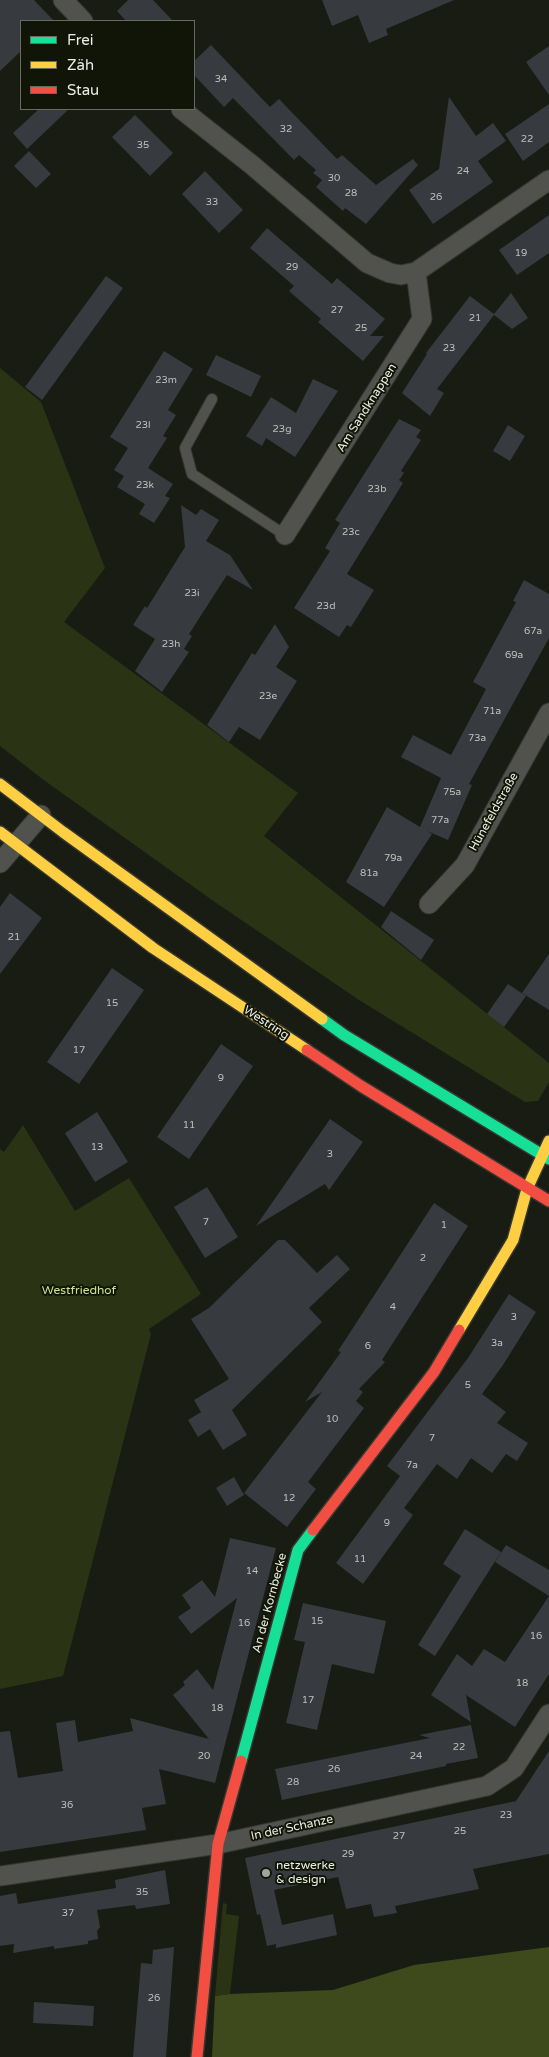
<!DOCTYPE html>
<meta charset="utf-8">
<style>
body{margin:0}
#map{position:relative;width:549px;height:2057px;overflow:hidden;background:#191c12;font-family:"Varela Round",sans-serif}
canvas{display:block}
.legend{position:absolute;left:20px;top:20px;width:175px;height:90px;box-sizing:border-box;background:#111507;border:1px solid #686b5f;margin:0;padding:6px 9px;list-style:none;font-size:15px;color:#eaede3}
.legend li{display:flex;align-items:center;gap:10px;height:25px}
.legend b{width:25px;border:1px solid #686b5f}
</style>
<div id="map">
<canvas width="549" height="2057"></canvas>
<ul class="legend">
<li><b style="height:6px;background:#16e098"></b>Frei</li>
<li><b style="height:6px;background:#ffcf43"></b>Zäh</li>
<li><b style="height:6px;background:#f24e42"></b>Stau</li>
</ul>
</div>
<script>
const ctx = document.querySelector('canvas').getContext('2d');
ctx.lineJoin = 'round';
function fillPath(path, color) { ctx.fillStyle = color; ctx.fill(path, 'evenodd'); }
const shape = rows => new Path2D(rows.map(r => 'M' + r).join(''));
function stroke(path, color, width, dash) { ctx.strokeStyle = color; ctx.lineWidth = width; ctx.lineCap = dash ? 'butt' : 'round'; ctx.setLineDash(dash || []); ctx.stroke(path); }
function label(font, color, halo, rows, align = 'center') {
  ctx.font = font + ' "Varela Round",sans-serif'; ctx.lineWidth = 4; ctx.setLineDash([]); ctx.textBaseline = 'middle'; ctx.strokeStyle = halo; ctx.fillStyle = color; for (const [text, x, y, turn = 0] of rows) {
    ctx.save(); ctx.translate(x, y); ctx.rotate((+turn || 0) * Math.PI / 180); ctx.textAlign = isNaN(turn) ? turn : align; if (halo) ctx.strokeText(text, 0, 0); ctx.fillText(text, 0, 0); ctx.restore();
  }
}
fillPath(shape([
 [0,368,41,402,105,568,64,622,298,793,264,836,549,1063,549,1082,538,1101,525,1102,359,1000,212,900,45,781,0,746],
 [23,1125,75,1211,129,1178,201,1294,149,1329,151,1334,63,1676,0,1689,0,1149,4,1152],
 [223,1903,227,1904,226,1914,239,1916,230,1994,215,1996]
]), '#2b3315');
fillPath(shape([
 [549,1947,549,2057,212,2057,215,1996,230,1994,333,1990,414,1965]
]), '#3e4a1c');
fillPath(shape([
 [0,0,34,0,54,21,21,21,21,51,0,71],
 [128,0,153,0,173,21,126,21,117,11],
 [322,0,454,0,386,29,388,35,369,43,358,15,332,26],
 [211,45,270,107,279,99,337,159,342,155,376,185,413,159,418,165,366,224,345,208,343,211,316,187,322,180,313,173,316,170,299,155,294,160,233,98,224,107,194,75,194,61],
 [549,46,549,95,526,62],
 [449,97,476,136,493,123,506,141,478,161,493,182,433,224,409,190,439,169],
 [549,104,549,142,523,161,505,134],
 [39,109,69,109,27,149,13,133],
 [135,115,173,153,150,176,112,137],
 [29,151,51,174,36,188,14,166],
 [205,171,243,210,219,233,182,194],
 [549,215,549,253,517,275,499,250],
 [267,228,332,284,337,278,385,319,370,336,384,336,363,361,318,322,321,319,289,291,294,286,250,248],
 [106,276,123,288,42,400,25,387],
 [511,293,528,318,512,329,494,315,437,389,444,393,430,416,402,393,427,354,426,353,470,296,494,314],
 [164,351,193,369,168,410,176,415,163,436,167,438,148,468,173,484,165,496,170,498,154,523,139,514,145,504,117,487,124,476,114,470,128,448,110,437],
 [216,355,261,376,251,397,206,375],
 [313,379,338,391,295,457,266,438,262,446,246,436,271,397,296,413],
 [399,419,421,430,416,437,421,440,401,471,404,473,399,480,403,483,347,574,374,590,351,627,347,625,339,637,294,608,330,551,325,548,340,523,335,520],
 [508,425,525,436,510,461,493,451],
 [181,505,196,515,201,509,219,520,206,541,230,555,253,590,227,575,189,634,192,636,184,649,189,652,162,692,135,671,155,639,133,625,145,606,147,608,185,547],
 [524,580,549,594,549,638,469,784,472,785,448,840,427,831,432,834,384,907,346,882,387,807,420,827,441,778,401,757,413,735,451,755,486,689,473,682,516,602,513,601],
 [275,624,289,647,276,667,297,681,260,740,239,727,229,742,207,725,252,653,255,655],
 [10,893,42,918,0,974,0,907],
 [391,911,434,940,421,960,381,927],
 [549,954,549,1010,522,993],
 [112,968,144,990,79,1084,47,1062],
 [508,984,526,996,504,1027,487,1014],
 [221,1044,253,1066,189,1159,157,1137],
 [97,1112,128,1162,95,1182,65,1133],
 [330,1119,363,1142,329,1190,325,1184,256,1226],
 [207,1187,238,1237,205,1258,174,1207],
 [434,1203,468,1226,382,1360,385,1362,359,1389,363,1392,356,1401,364,1408,308,1482,316,1489,287,1527,244,1493,322,1392,305,1402,341,1352,338,1351],
 [278,1240,285,1240,317,1273,337,1255,350,1269,309,1308,322,1322,232,1410,247,1435,223,1450,210,1429,198,1437,188,1420,201,1412,194,1400,229,1379,191,1319,209,1308],
 [509,1294,536,1312,503,1365,482,1394,506,1412,497,1423,528,1443,517,1461,506,1454,492,1473,471,1458,457,1479,437,1464,404,1508,413,1515,363,1584,336,1563,400,1476,387,1466,468,1358],
 [234,1477,244,1495,227,1506,216,1488],
 [465,1529,501,1552,435,1656,418,1645,461,1576,443,1564],
 [230,1538,276,1548,215,1783,159,1769,166,1804,142,1808,146,1830,0,1852,0,1732,10,1731,18,1778,63,1771,56,1723,75,1720,78,1742,133,1731,130,1718,209,1739,173,1695,185,1685,183,1682,197,1669,213,1690,237,1598,191,1634,178,1617,191,1608,182,1595,202,1580,215,1597],
 [506,1545,549,1570,549,1674,515,1727,466,1695,471,1722,431,1695,457,1654,472,1666,484,1649,505,1662,549,1596,495,1562],
 [303,1603,386,1621,374,1674,332,1664,317,1730,286,1723,305,1642,294,1640],
 [471,1725,478,1758,446,1764,446,1766,282,1800,275,1769,430,1738,419,1735],
 [549,1751,549,1854,473,1869,479,1889,395,1906,397,1913,374,1917,371,1904,346,1909,338,1877,274,1890,282,1925,333,1914,337,1935,276,1948,276,1944,267,1946,260,1914,257,1915,245,1858,516,1801],
 [165,1870,170,1904,136,1909,135,1905,97,1910,100,1927,97,1931,98,1939,88,1941,88,1944,54,1949,54,1946,13,1953,14,1944,0,1946,0,1896,16,1893,18,1904,116,1888,115,1880],
 [174,1947,166,2057,133,2057,141,1963,152,1964,153,1950],
 [34,2002,94,2006,93,2026,33,2023]
]), '#373a3f');
const lane = shape([
 [212,399,185,448,192,474,285,535]
]);
const street = shape([
 [63,0,83,21],
 [181,109,252,165,367,263,390,273,401,275,416,272,549,180],
 [285,535,422,319,416,272],
 [0,863,41,815],
 [429,904,465,865,549,713],
 [0,1876,218,1844,487,1786,514,1768,549,1714]
]);
const fast = shape([
 [322,1019,344,1035,549,1159],
 [241,1761,298,1550,313,1530]
]);
const slow = shape([
 [0,784,63,832,322,1019],
 [0,832,153,948,307,1050],
 [459,1330,513,1240,527,1189,549,1141]
]);
const jam = shape([
 [307,1050,361,1086,549,1201],
 [313,1530,434,1372,459,1330],
 [197,2057,218,1844,241,1761]
]);
stroke(lane, '#363731', 12);
stroke(street, '#363731', 21);
stroke(fast, '#363731', 14);
stroke(slow, '#363731', 14);
stroke(jam, '#363731', 14);
stroke(lane, '#51524d', 10);
stroke(street, '#51524d', 19);
stroke(fast, '#16e098', 11);
stroke(slow, '#ffcf43', 11);
stroke(jam, '#f24e42', 11);
for (const [x, y, r, color] of [
 [266,1873,5,"#a1a49a"]
]) { const dot = new Path2D(); dot.arc(x, y, r, 0, 2 * Math.PI); ctx.fillStyle = color; ctx.fill(dot); stroke(dot, '#111507', 2); }
label('10px', '#bdc0ba', null, [
 ["34",221,79],
 ["32",286,129],
 ["22",527,139],
 ["35",143,145],
 ["24",463,171],
 ["30",334,178],
 ["28",351,193],
 ["26",436,197],
 ["33",212,202],
 ["19",521,253],
 ["29",292,267],
 ["27",337,310],
 ["21",475,318],
 ["25",361,328],
 ["23",449,348],
 ["23m",166,380],
 ["23l",143,425],
 ["23g",282,429],
 ["23k",145,485],
 ["23b",377,489],
 ["23c",351,532],
 ["23i",192,593],
 ["23d",326,606],
 ["67a",533,631],
 ["23h",171,644],
 ["69a",514,655],
 ["23e",268,696],
 ["71a",492,711],
 ["73a",477,738],
 ["75a",452,792],
 ["77a",440,820],
 ["79a",393,858],
 ["81a",369,873],
 ["21",14,937],
 ["15",112,1003],
 ["17",79,1050],
 ["9",221,1078],
 ["11",189,1125],
 ["13",97,1147],
 ["3",330,1154],
 ["7",206,1222],
 ["1",444,1225],
 ["2",423,1258],
 ["4",393,1307],
 ["3",514,1317],
 ["3a",497,1343],
 ["6",368,1346],
 ["5",468,1385],
 ["10",332,1419],
 ["7",432,1438],
 ["7a",412,1465],
 ["12",289,1498],
 ["9",387,1523],
 ["11",360,1559],
 ["14",252,1571],
 ["15",317,1621],
 ["16",244,1623],
 ["16",536,1636],
 ["18",522,1683],
 ["17",308,1700],
 ["18",217,1708],
 ["22",459,1747],
 ["20",204,1756],
 ["24",416,1756],
 ["26",334,1769],
 ["28",293,1782],
 ["36",67,1805],
 ["23",506,1815],
 ["25",460,1831],
 ["27",399,1836],
 ["29",348,1854],
 ["35",142,1892],
 ["37",68,1913],
 ["26",154,1998]
]);
label('12px', '#eaede3', '#111507', [
 ["Am Sandknappen",367,408,-58],
 ["Hünefeldstraße",494,812,-61],
 ["Westring",266,1023,33],
 ["An der Kornbecke",270,1603,-75],
 ["In der Schanze",292,1828,-12]
]);
label('12px', '#cce493', '#111507', [
 ["Westfriedhof",79,1291]
]);
label('12px', '#eaede3', '#111507', [
 ["netzwerke",276,1866],
 ["& design",276,1880]
], 'left');
</script>
